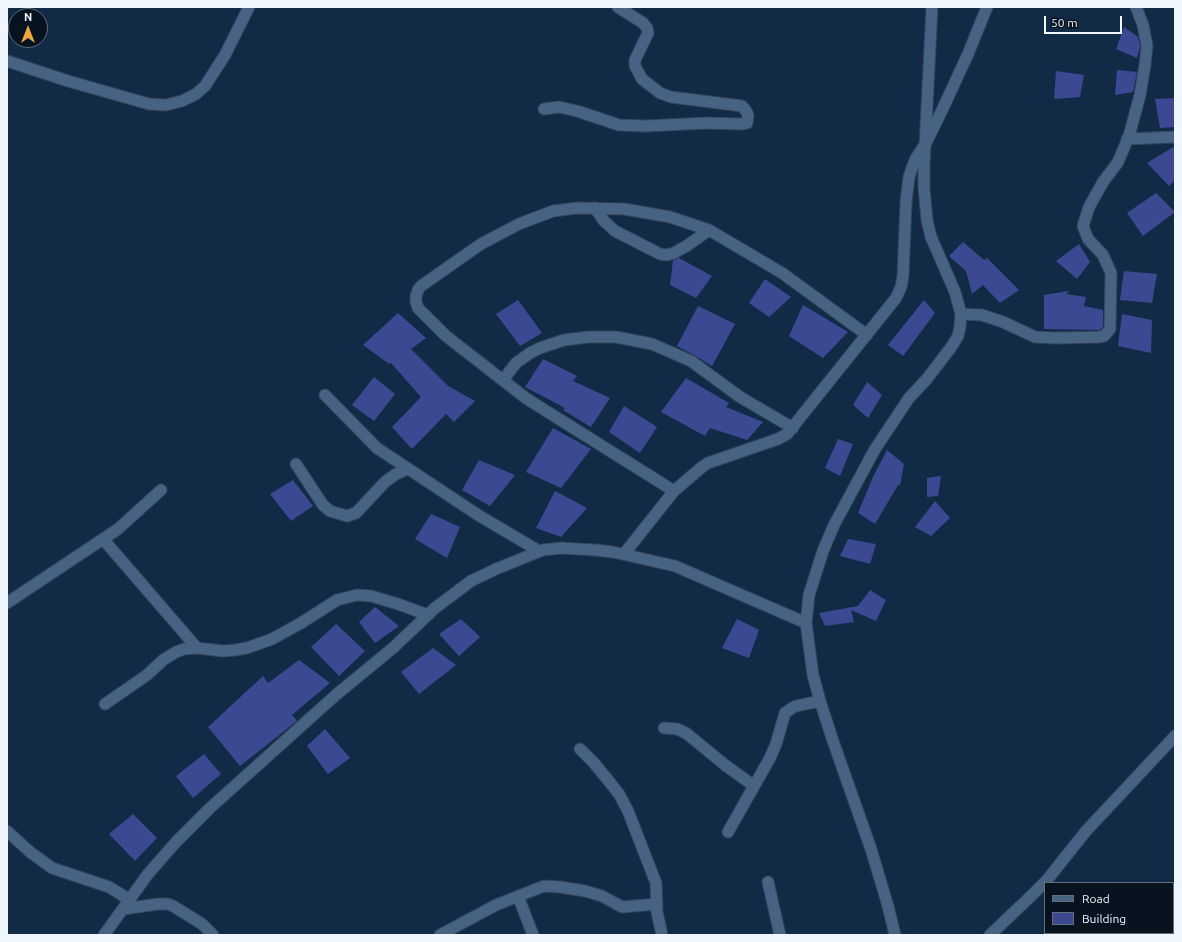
<!DOCTYPE html>
<style>
body{margin:0}
#map{position:relative;width:1182px;height:942px;overflow:hidden;background:#112b47;font-family:Ubuntu,sans-serif}
canvas{display:block}
.frame{position:absolute;inset:0;border:8px solid #eff6fd;pointer-events:none}
.legend{position:absolute;left:1044px;top:882px;width:130px;height:52px;box-sizing:border-box;background:#081320;border:1px solid #646e78;margin:0;padding:5px 7px;list-style:none;font-size:12px;color:#eff6fd}
.legend li{display:flex;align-items:center;gap:8px;height:20px}
.legend b{width:20px;border:1px solid #646e78}
.north{position:absolute;left:8px;top:8px;width:40px;height:40px;box-sizing:border-box;background:#081320;border:1px solid #646e78;border-radius:50%;rotate:0deg;font-size:11px;font-weight:700;line-height:16px;text-align:center;color:#eff6fd}
.north::after{content:'';display:block;margin:auto;width:14px;height:18px;background:#efa73d;clip-path:polygon(50% 0,100% 100%,50% 72%,0 100%)}
.scale{position:absolute;left:1044px;top:16px;width:78px;height:18px;box-sizing:border-box;border:2px solid #eff6fd;border-top:0;padding-left:5px;font-size:12px;line-height:14px;white-space:nowrap;color:#eff6fd;-webkit-text-stroke:3px #081320;paint-order:stroke}
</style>
<div id="map">
<canvas width="1182" height="942"></canvas>
<div class="frame"></div>
<ul class="legend">
<li><b style="height:5px;background:#476383"></b>Road</li>
<li><b style="height:11px;background:#3c4992"></b>Building</li>
</ul>
<div class="north">N</div>
<div class="scale">50 m</div>
</div>
<script>
const ctx = document.querySelector('canvas').getContext('2d');
ctx.lineJoin = 'round';
function fillPath(path, color) { ctx.fillStyle = color; ctx.fill(path, 'evenodd'); }
const shape = rows => new Path2D(rows.map(r => 'M' + r).join(''));
function stroke(path, color, width, dash) { ctx.strokeStyle = color; ctx.lineWidth = width; ctx.lineCap = dash ? 'butt' : 'round'; ctx.setLineDash(dash || []); ctx.stroke(path); }
fillPath(shape([
 [1124,27,1138,37,1140,46,1137,58,1116,49],
 [1117,70,1137,72,1133,92,1115,95],
 [1056,71,1084,75,1080,97,1054,99],
 [1175,98,1175,127,1160,128,1155,99],
 [1175,146,1175,180,1169,186,1147,163],
 [1156,193,1175,212,1143,236,1127,213],
 [963,242,984,260,987,258,1019,290,1000,303,983,285,972,294,966,271,949,256],
 [1079,244,1090,262,1077,279,1056,261],
 [679,258,712,276,696,298,670,285,673,260],
 [1124,271,1157,274,1152,303,1120,300],
 [765,279,791,297,769,317,749,303],
 [1069,291,1066,294,1086,297,1084,306,1103,310,1103,326,1100,330,1044,329,1044,295],
 [518,300,542,333,520,346,496,314],
 [924,300,935,313,903,356,888,345],
 [803,305,848,332,823,358,789,336],
 [698,306,735,324,712,366,694,355,677,346],
 [398,313,426,338,411,349,448,386,475,401,454,422,446,414,412,449,392,427,421,397,391,363,389,364,363,345],
 [1122,314,1152,320,1151,353,1118,346],
 [543,359,577,376,573,381,610,398,591,427,563,410,565,408,525,387],
 [374,377,395,394,374,421,352,405],
 [686,378,729,403,726,407,763,422,747,440,710,428,705,436,661,412],
 [867,382,882,395,868,418,853,405],
 [624,406,657,427,640,453,609,432],
 [553,428,591,449,561,488,526,472],
 [838,439,853,444,840,476,825,468],
 [887,450,904,464,900,485,898,485,875,524,858,513,873,477],
 [479,460,515,475,490,506,462,490],
 [941,476,938,496,927,497,927,478],
 [293,480,313,506,291,521,270,494],
 [555,491,587,508,561,537,536,528],
 [935,501,950,518,931,536,915,527],
 [431,514,460,527,447,558,415,539],
 [848,539,876,544,870,564,840,556],
 [870,590,886,600,876,621,851,610,854,622,825,626,819,613,858,606],
 [375,607,399,626,375,643,359,622],
 [461,619,480,637,459,656,439,634],
 [737,619,759,630,749,658,722,648],
 [336,624,365,651,339,676,311,647],
 [433,648,456,665,419,694,401,672],
 [299,660,330,683,292,715,297,721,240,766,208,727,263,676,268,683],
 [325,729,350,758,328,774,307,746],
 [204,754,221,774,193,798,176,776],
 [133,814,157,838,135,861,109,834]
]), '#3c4992');
const minor = shape([
 [544,109,559,107,577,111,619,125,646,126,707,123,741,124,747,123,748,115,746,111,742,106,671,97,660,93,642,79,635,66,635,60,648,33,647,28,643,23,618,7],
 [1127,139,1175,137],
 [595,208,604,221,615,231,660,254,667,255,674,253,688,245,709,230],
 [961,314,982,315,1003,322,1035,337,1055,338,1099,337,1104,336,1110,329,1111,273,1103,255,1088,239,1083,226,1089,207,1103,182,1118,162,1129,136,1140,95,1145,65,1147,46,1143,25,1136,7],
 [503,380,516,363,530,353,540,348,564,340,588,337,616,337,652,344,691,361,740,397,793,428],
 [325,395,377,448,478,515,539,551],
 [296,464,323,505,330,511,347,516,356,513,385,482,396,474,408,469],
 [674,491,527,399,446,336,418,308,416,302,416,296,418,290,421,286,481,244,519,224,553,211,577,208,624,209,670,217,709,230,782,273,867,335],
 [103,539,197,648],
 [624,554,674,491,702,467,708,463,778,439,787,434,896,298,901,287,903,276,906,202,909,177,912,168,916,158,926,143,944,106,968,54,987,7],
 [7,603,118,529,161,490],
 [105,704,147,675,163,660,176,652,184,649,197,648,223,651,235,650,247,648,272,639,301,623,337,600,357,595,371,596,398,604,428,615],
 [664,728,677,729,686,733,725,765,754,786],
 [580,749,594,763,608,780,619,794,628,811,656,883,657,912,662,935],
 [7,831,30,852,52,868,109,887,130,900],
 [728,832,770,758,776,744,785,713,792,708,796,706,820,701],
 [768,882,780,935],
 [518,896,533,935],
 [123,909,158,904,168,904,173,906,202,924,213,935],
 [440,935,496,905,544,886,560,887,585,891,602,896,622,907,657,904],
 [990,935,1031,896,1047,880,1086,831,1175,736]
]);
const tertiary = shape([
 [104,935,148,874,176,842,210,808,337,694,393,648,435,608,471,581,496,569,543,550,561,548,595,550,613,552,675,566,806,623]
]);
const secondary = shape([
 [7,61,68,81,149,104,166,105,182,101,196,94,205,86,225,55,249,7],
 [895,935,888,906,871,849,833,741,820,701,813,675,806,623,809,595,823,551,834,525,875,449,909,398,926,380,952,346,958,336,960,327,961,314,955,292,931,237,927,220,924,188,924,166,932,7]
]);
stroke(minor, '#35445b', 13);
stroke(tertiary, '#35445b', 13);
stroke(secondary, '#35445b', 13);
stroke(minor, '#476383', 11);
stroke(tertiary, '#476383', 11);
stroke(secondary, '#476383', 11);
</script>
